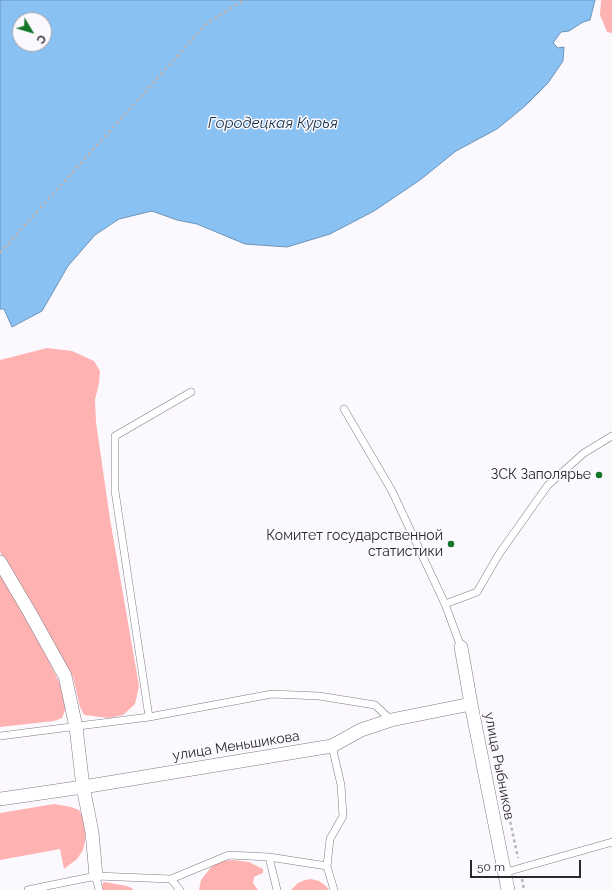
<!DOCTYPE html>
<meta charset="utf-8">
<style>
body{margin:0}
#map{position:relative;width:612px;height:890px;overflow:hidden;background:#fcf9fe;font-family:Raleway,sans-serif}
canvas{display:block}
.north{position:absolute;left:12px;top:12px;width:40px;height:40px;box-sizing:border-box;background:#fcf9fe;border:1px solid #a8a5aa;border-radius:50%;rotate:128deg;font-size:11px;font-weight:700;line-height:16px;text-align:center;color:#2a282c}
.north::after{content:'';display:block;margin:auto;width:14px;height:18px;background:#137627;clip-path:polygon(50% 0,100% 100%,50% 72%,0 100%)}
.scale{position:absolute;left:470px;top:860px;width:111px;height:18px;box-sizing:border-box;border:2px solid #2a282c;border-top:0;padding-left:5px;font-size:12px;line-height:14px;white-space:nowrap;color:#2a282c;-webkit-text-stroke:3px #fcf9fe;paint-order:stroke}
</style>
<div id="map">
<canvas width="612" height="890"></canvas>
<div class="north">С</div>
<div class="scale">50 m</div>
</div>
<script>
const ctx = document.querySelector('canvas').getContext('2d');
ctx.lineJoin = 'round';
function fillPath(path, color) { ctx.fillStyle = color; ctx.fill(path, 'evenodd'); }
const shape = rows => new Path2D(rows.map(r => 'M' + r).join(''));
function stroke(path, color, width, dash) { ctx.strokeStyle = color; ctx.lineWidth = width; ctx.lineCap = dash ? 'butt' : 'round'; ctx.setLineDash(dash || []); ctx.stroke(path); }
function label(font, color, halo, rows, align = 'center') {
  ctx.font = font + ' Raleway,sans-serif'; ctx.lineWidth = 3; ctx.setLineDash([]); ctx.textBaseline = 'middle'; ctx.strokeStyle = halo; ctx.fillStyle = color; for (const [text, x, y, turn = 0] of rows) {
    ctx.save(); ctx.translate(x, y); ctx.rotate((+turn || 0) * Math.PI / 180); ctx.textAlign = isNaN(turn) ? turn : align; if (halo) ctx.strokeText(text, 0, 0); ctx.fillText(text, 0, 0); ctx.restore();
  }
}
fillPath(shape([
 [601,0,612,0,612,33,607,32,600,15],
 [47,348,72,351,94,361,100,371,99,383,95,400,96,422,110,519,139,686,135,704,123,715,109,718,84,715,80,707,73,677,0,552,0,360],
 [0,569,46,655,59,682,65,700,66,708,62,718,54,721,0,727],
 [54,804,71,807,79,810,82,815,85,825,85,841,83,850,77,859,64,869,60,849,0,860,0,813],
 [234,860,249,862,263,869,263,873,254,877,253,883,258,890,199,890,201,880,212,866,221,861],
 [311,879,319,881,326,886,329,890,291,890,298,883,305,880],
 [104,882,127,886,132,888,133,890,103,890,102,885]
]), '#feb2b2');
const water = shape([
 [0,0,595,0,590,20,583,22,569,31,561,32,553,43,558,48,564,47,563,61,548,83,525,106,497,129,456,151,420,180,374,211,330,234,287,247,245,244,197,224,177,220,152,211,119,219,95,235,68,266,42,311,12,327,4,309,0,309,0,0],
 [20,20,44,20,44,44,20,44,20,20]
]);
fillPath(water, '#89c1f2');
stroke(water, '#6c93b7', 1);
const lane = shape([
 [344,409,392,491,445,604,461,647],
 [445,604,477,592,499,554,548,485,584,453,612,436],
 [149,717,115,491,115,436,191,392],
 [0,736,149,717,272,694,319,696,375,705,391,720],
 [269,857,277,890],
 [327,866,330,839,343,816,341,785,332,746],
 [503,873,612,842],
 [96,876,99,890],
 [171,879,180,890],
 [28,890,42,887],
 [43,890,42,887,96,876,171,879,229,855,269,857,327,866,334,890]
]);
const street = shape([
 [0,562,30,613,65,676,76,727,83,787,92,832,96,876],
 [461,647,471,704,508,890],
 [0,799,83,787,332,746,361,730,391,720,471,704]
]);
stroke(lane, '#817a85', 8);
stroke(street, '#817a85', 14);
stroke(shape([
 [0,253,207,23,244,0],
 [509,816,518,858],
 [522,879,524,890]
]), '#b7b5b9', 2.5, [3, 3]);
stroke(lane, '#fff', 7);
stroke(street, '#fff', 13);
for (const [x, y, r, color] of [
 [599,475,4,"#137627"],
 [451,544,4,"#137627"]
]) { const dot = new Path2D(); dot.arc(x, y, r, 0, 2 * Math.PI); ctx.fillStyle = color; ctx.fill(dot); stroke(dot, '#fcf9fe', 1.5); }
label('14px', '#2a282c', '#fcf9fe', [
 ["ЗСК Заполярье",591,475],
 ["Комитет государственной",443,536],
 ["статистики",443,552]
], 'right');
label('14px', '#2a282c', '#fcf9fe', [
 ["улица Меньшикова",236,746,-9],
 ["улица Рыбников",499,766,79]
]);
label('italic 15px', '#102f47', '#fcf9fe', [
 ["Городецкая Курья",273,123]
]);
</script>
